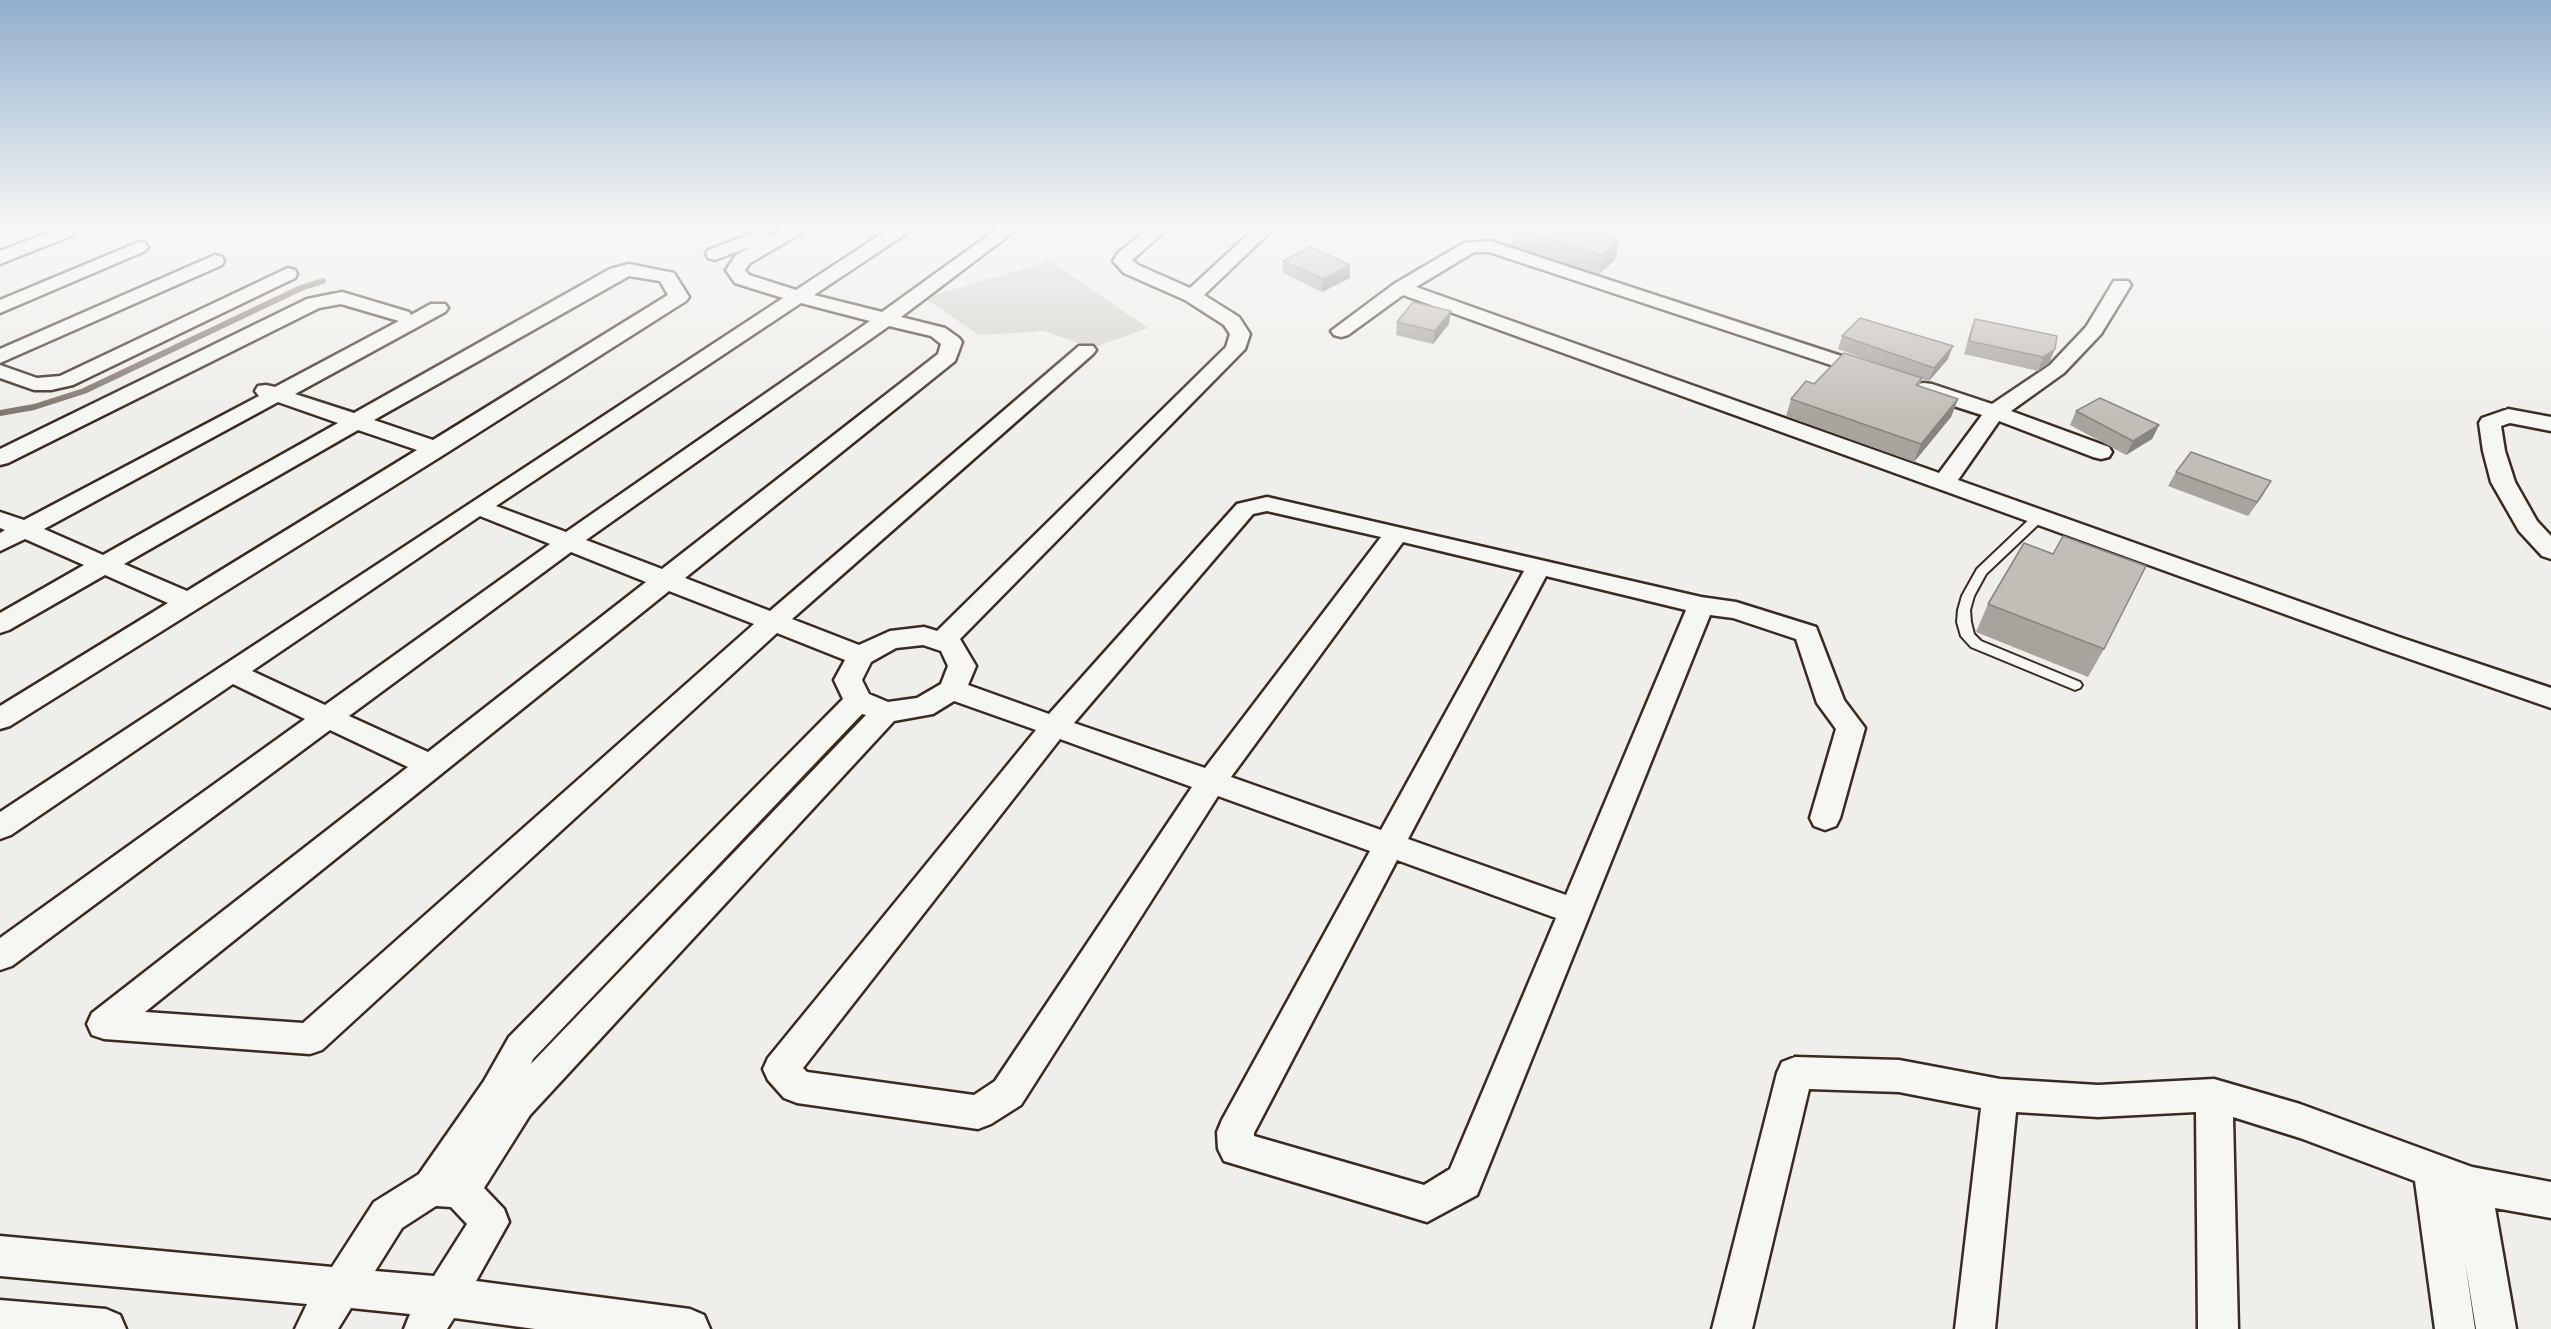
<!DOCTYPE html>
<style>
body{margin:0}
canvas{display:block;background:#efeeea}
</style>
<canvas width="2551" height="1329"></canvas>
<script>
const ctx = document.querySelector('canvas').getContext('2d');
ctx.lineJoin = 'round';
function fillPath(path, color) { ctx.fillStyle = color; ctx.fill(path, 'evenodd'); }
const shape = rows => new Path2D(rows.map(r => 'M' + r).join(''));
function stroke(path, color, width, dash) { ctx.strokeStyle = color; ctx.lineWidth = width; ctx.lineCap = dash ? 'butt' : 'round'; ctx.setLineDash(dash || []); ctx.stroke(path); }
fillPath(shape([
 [1050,261,1148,328,1092,348,1045,331,979,335,924,298]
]), '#d4d1cc');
stroke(shape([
 [0,413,34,407,84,391,301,288,323,281]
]), '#81766d', 6);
const service = shape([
 [2040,512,2046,516,2044,519,1986,574,1974,596,1970,610,1971,622,1974,634,1981,641,2080,682,2082,685,2080,688,2075,690,1971,647,1961,636,1957,622,1958,610,1962,596,1977,569,2036,513,2040,512]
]);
const minor = shape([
 [58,229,72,229,74,232,71,236,0,264,0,251,58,229],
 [783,229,804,229,801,233,750,263,745,270,749,275,796,290,889,229,910,229,907,233,814,295,882,312,997,229,1017,229,901,317,945,328,959,338,962,342,955,361,685,578,770,611,1079,346,1093,346,1096,350,1093,354,792,619,859,645,890,631,924,627,937,631,1226,347,1230,334,1224,325,1185,300,1124,273,1113,261,1118,253,1148,229,1167,229,1132,260,1138,265,1190,288,1254,229,1273,229,1204,295,1239,317,1250,334,1245,349,960,639,976,666,968,685,1049,714,1237,504,1267,497,1701,597,1736,602,1816,627,1844,700,1865,728,1840,818,1836,826,1825,830,1814,826,1810,818,1836,729,1817,703,1796,639,1733,618,1710,615,1477,1195,1427,1222,1224,1161,1218,1149,1217,1132,1222,1120,1370,851,1218,796,1021,1105,991,1124,978,1129,797,1103,784,1098,768,1080,763,1069,768,1058,1036,730,954,701,933,714,894,721,530,1115,484,1188,504,1209,509,1222,476,1281,690,1309,704,1315,710,1329,535,1329,454,1318,447,1329,404,1329,410,1314,351,1308,338,1329,295,1329,307,1304,0,1276,0,1236,332,1267,374,1202,419,1174,484,1081,509,1037,843,699,834,680,845,660,777,633,322,1050,310,1054,104,1039,92,1035,87,1024,92,1013,408,767,330,730,12,966,0,970,0,938,305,719,233,684,11,835,0,839,0,812,783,298,735,283,726,270,736,255,752,246,715,260,708,258,706,254,708,250,756,232,762,231,771,235,783,229],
 [801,303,870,321,566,532,496,506,801,303],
 [889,326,931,336,941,344,938,354,662,569,586,540,889,326],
 [1267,511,1381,537,1205,768,1074,723,1253,514,1267,511],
 [480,516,550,544,325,705,252,671,480,516],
 [1403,542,1524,571,1381,830,1231,777,1403,542],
 [571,552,646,582,428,752,349,716,571,552],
 [1546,576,1686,610,1566,895,1408,839,1546,576],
 [669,591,754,624,303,1023,145,1012,669,591],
 [923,645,941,651,948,666,941,684,917,698,888,702,869,694,862,680,871,662,896,648,923,645],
 [862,714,866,715,531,1064,533,1059,862,714],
 [1060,739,1192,787,995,1081,974,1095,807,1072,803,1068,1060,739],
 [1397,860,1556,918,1450,1169,1424,1185,1254,1136,1254,1133,1397,860],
 [436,1206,451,1207,467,1224,434,1276,375,1271,402,1228,436,1206],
 [1490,241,1878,368,1881,372,1878,376,1871,378,1864,376,1489,252,1474,252,1416,287,1939,473,1982,415,1916,394,1913,389,1916,384,1924,383,1932,384,1992,404,2050,365,2086,327,2114,281,2128,281,2131,285,2101,334,2064,373,2011,411,2109,447,2112,452,2109,457,2101,459,2093,457,1999,421,1958,480,2399,637,2551,688,2551,708,2381,649,1403,295,1348,335,1341,337,1334,335,1331,331,1394,284,1464,243,1490,241],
 [139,242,145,243,148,247,145,251,0,313,0,300,139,242],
 [215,255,222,257,224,261,222,265,0,363,0,349,215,255],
 [629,264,674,273,689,297,686,301,445,454,10,726,0,729,0,706,168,603,105,575,9,630,0,633,0,613,84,565,25,539,0,551,0,533,5,530,0,528,0,512,24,520,259,396,255,391,258,386,266,385,275,387,399,321,341,304,319,308,8,463,0,465,0,449,307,299,342,292,409,312,411,315,431,304,445,304,448,308,445,312,295,394,354,413,610,269,629,264],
 [629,276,660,281,668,295,433,440,374,420,629,276],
 [278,402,338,423,103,555,44,529,278,402],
 [358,430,417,450,187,591,124,564,358,430],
 [288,268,295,270,297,274,295,278,73,385,51,390,34,390,0,378,0,365,37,378,60,376,288,268],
 [2508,409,2551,417,2551,431,2510,423,2501,426,2505,451,2515,482,2537,521,2551,536,2551,559,2542,556,2519,531,2491,482,2483,451,2479,423,2482,418,2508,409],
 [1795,1057,1899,1060,2000,1079,2098,1085,2214,1079,2300,1104,2472,1167,2551,1182,2551,1218,2495,1208,2516,1329,2476,1329,2465,1261,2475,1329,2435,1329,2415,1181,2300,1138,2233,1117,2238,1329,2198,1329,2196,1112,2098,1117,2016,1112,1995,1329,1955,1329,1981,1108,1899,1092,1809,1089,1752,1329,1712,1329,1777,1073,1782,1062,1795,1057],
 [0,1300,106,1309,120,1315,126,1329,0,1329,0,1300]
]);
stroke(service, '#3b2a1e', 4);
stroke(minor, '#3b2a1e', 5);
fillPath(service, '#f6f6f2');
fillPath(minor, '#f6f6f2');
fillPath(shape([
 [1513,229,1593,229,1619,241,1615,260,1599,274,1511,245],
 [1283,261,1350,278,1322,292,1283,273],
 [1975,319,2057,336,2049,363,2038,371,1964,354,1970,332],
 [1397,322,1449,324,1433,344,1396,335],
 [1842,336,1948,359,1929,381,1922,379,1919,386,1958,399,1951,417,1914,462,1786,416,1791,399,1814,384,1904,373,1838,349],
 [2076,411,2159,425,2152,439,2126,455,2070,425],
 [2176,472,2271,481,2248,516,2168,486],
 [1988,604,2104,649,2088,677,1976,632]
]), '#a7a39d');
fillPath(shape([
 [1617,235,1615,244,1619,241,1615,260,1599,274,1602,255,1612,239],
 [1350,265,1350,278,1322,292,1323,279],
 [1451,311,1449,324,1433,344,1435,331],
 [1953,346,1948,359,1929,381,1934,368],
 [2055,349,2049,363,2038,371,2043,357],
 [1958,399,1951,417,1914,462,1921,444],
 [2159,425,2152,439,2126,455,2133,441],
 [2271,481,2263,495,2248,516,2257,502]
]), '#888480');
const building = shape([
 [1518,229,1593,229,1617,235,1612,239,1619,241,1602,255,1518,229],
 [1311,247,1350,265,1323,279,1283,261,1311,247],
 [1413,302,1451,311,1435,331,1397,322,1413,302],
 [1860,318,1953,346,1934,368,1842,336,1860,318],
 [1975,319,2057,336,2055,349,2043,357,1969,341,1975,319],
 [1844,353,1922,378,1916,385,1958,399,1921,444,1791,399,1806,381,1814,384,1844,353],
 [2100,398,2159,425,2133,441,2076,411,2100,398],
 [2191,452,2271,481,2257,502,2176,472,2191,452],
 [2063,536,2146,566,2104,649,1988,604,2024,543,2053,554,2063,536]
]);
fillPath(building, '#c2bdb7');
stroke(building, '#888480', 1.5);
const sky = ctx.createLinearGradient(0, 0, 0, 415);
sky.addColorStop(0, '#91afcc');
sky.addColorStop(0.55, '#f8f7f6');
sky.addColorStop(1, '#f8f7f600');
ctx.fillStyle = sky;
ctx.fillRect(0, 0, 2551, 415);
</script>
